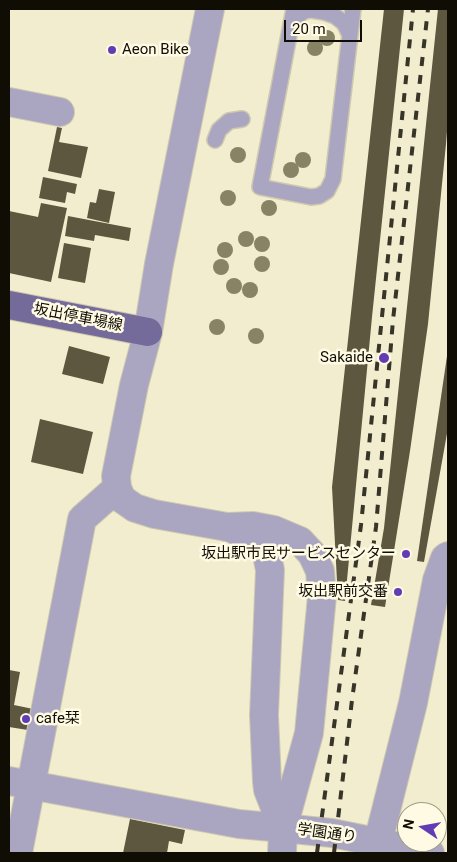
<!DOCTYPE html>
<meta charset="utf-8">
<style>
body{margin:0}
#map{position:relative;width:457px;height:862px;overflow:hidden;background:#f3edd0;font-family:Roboto,sans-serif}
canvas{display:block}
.frame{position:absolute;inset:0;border:10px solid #0f0d04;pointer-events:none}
.north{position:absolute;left:397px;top:802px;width:50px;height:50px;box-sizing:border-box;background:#fffae3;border:1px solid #9f9b8a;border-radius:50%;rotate:282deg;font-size:14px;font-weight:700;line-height:20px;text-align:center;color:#0f0d04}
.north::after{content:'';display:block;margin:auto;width:18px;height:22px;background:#623cb4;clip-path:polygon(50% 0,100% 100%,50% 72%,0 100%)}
.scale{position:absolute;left:284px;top:20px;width:78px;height:22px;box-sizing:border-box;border:2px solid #0f0d04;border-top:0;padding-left:6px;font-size:15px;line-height:18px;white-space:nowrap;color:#0f0d04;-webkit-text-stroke:4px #fffae3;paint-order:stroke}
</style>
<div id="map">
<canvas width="457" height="862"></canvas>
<div class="frame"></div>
<div class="north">N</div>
<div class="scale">20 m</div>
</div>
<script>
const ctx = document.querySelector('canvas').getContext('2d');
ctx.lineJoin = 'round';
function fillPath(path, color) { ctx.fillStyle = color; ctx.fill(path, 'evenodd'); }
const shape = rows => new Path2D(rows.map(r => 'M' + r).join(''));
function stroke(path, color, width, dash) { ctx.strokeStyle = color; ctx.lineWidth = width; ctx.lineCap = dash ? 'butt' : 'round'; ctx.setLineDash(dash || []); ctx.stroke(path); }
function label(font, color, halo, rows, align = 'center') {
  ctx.font = font + ' Roboto,"Noto Sans JP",sans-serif'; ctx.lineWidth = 5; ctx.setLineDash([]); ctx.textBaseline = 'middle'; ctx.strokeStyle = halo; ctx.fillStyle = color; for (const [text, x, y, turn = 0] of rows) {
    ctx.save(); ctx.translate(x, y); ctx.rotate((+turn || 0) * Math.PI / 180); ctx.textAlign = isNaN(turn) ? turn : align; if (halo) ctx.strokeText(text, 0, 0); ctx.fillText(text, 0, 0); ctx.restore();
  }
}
fillPath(shape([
 [384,9,404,9,372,317,345,601,338,600,332,487],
 [438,9,448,9,448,119,446,144,428,324,410,451,385,607,371,605,384,528],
 [57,127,62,128,59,142,88,147,81,178,48,171],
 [43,177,77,184,75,194,67,192,65,203,39,198],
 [99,189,115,192,109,223,87,218,90,202,96,203],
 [41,203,67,208,51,282,9,273,9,211,38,217],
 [68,216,131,228,129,241,95,235,94,241,65,236],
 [64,243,91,248,85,283,58,278],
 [69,346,110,357,103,384,62,374],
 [447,356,448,428,424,562,417,561],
 [40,419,93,432,83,474,31,462],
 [9,670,20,672,14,705,38,710,34,731,9,727],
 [130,819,185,830,182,844,169,841,167,853,123,853]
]), '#5c573e');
const service = shape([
 [294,9,260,187,311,197,319,196,327,191,333,179,353,9],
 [293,26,297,17,304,11,311,10,324,12,335,16,344,23,350,35],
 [215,140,219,130,229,121,242,119]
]);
const minor = shape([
 [9,102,60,112],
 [227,527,253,526,274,530,300,541,312,554,320,571,322,596,309,733,283,828],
 [231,528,252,538,262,546,267,555,270,570,264,715,267,782,268,790,283,828],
 [9,781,239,824,283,828],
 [18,853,82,519,117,488]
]);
const tertiary = shape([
 [210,9,159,264,148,332,134,385,116,476,117,488,122,499,135,508,154,514,227,527],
 [378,842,413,703,437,580,445,558,448,556],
 [282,853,283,828,332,833,430,853]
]);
const primary = shape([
 [9,305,148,332]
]);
stroke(service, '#cfc9af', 18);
stroke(minor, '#cfc9af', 30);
stroke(tertiary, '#cfc9af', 30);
stroke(primary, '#cfc9af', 30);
stroke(service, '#aaa6c1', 15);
stroke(minor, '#aaa6c1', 28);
stroke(tertiary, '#aaa6c1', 28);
stroke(primary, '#746b9a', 28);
stroke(shape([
 [317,853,361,525,413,9],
 [334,853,352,700,376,527,393,320,428,9]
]), '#373428', 4, [9, 9]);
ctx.fillStyle = '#898365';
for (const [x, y] of [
 [327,38],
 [315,48],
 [238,155],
 [303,160],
 [291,170],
 [228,198],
 [269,208],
 [246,239],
 [262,244],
 [225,250],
 [262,264],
 [221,267],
 [234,286],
 [250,290],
 [217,327],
 [256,336]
]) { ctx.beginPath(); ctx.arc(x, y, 8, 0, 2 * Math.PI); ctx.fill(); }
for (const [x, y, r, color] of [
 [112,50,5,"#623cb4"],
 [384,358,6,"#623cb4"],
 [406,554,5,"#623cb4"],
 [398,592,5,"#623cb4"],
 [26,719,5,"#623cb4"]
]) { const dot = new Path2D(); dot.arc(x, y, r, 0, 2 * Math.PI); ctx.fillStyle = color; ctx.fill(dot); stroke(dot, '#fffae3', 2); }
label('15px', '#0f0d04', '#fffae3', [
 ["Aeon Bike",122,50,"left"],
 ["Sakaide",373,358],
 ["坂出駅市民サービスセンター",396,554],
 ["坂出駅前交番",388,592],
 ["cafe栞",36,719,"left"]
], 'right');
label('15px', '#0f0d04', '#fffae3', [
 ["坂出停車場線",78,318,11],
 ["学園通り",327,834,8]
]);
</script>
